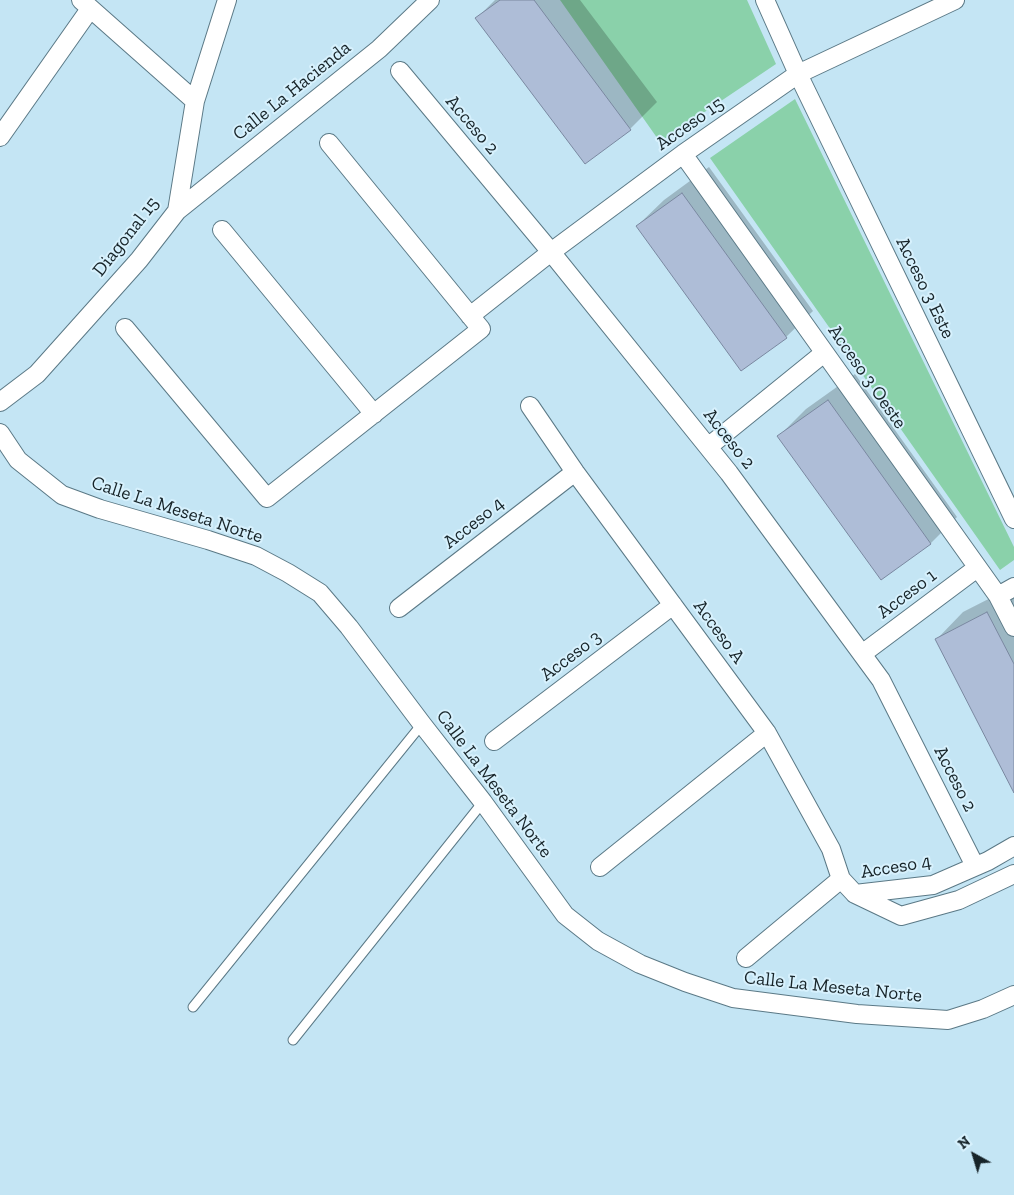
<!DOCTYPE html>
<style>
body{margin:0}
#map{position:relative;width:1014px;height:1195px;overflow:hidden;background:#c4e5f4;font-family:"Zilla Slab",serif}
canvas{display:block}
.north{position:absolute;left:949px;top:1130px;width:50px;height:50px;-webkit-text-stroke:4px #d7f1fd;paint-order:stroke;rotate:321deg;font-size:14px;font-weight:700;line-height:20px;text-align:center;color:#172429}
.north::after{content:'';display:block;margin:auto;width:18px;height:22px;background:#172429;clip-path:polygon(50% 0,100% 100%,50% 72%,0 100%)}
</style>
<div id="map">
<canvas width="1014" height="1195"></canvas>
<div class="north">N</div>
</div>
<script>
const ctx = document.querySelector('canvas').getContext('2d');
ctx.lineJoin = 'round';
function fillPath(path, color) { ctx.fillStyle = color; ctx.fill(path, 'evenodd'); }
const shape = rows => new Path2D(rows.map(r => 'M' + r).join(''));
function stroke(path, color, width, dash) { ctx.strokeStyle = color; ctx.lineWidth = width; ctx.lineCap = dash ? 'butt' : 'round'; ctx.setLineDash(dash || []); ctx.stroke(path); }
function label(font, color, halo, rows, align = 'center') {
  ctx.font = font + ' "Zilla Slab",serif'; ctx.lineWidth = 4; ctx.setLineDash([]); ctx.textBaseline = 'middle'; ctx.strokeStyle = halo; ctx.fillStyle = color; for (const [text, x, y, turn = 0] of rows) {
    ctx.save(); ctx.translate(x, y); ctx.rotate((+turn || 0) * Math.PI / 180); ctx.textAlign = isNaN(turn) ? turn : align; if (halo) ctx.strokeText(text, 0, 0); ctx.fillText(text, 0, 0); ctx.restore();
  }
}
fillPath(shape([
 [560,0,747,0,776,64,660,142],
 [795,99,1014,547,1014,560,1000,570,710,158]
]), '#8ad1aa');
fillPath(shape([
 [495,0,580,0,657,102,630,129,585,163,477,18],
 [709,167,813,311,786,337,742,370,637,226,664,200],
 [855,374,957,517,931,543,882,579,779,436,806,409],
 [1014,586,1014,790,937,639,963,612]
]), '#0003');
const building = shape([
 [500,0,534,0,631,130,585,164,475,18,500,0],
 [682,193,787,338,741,371,636,226,682,193],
 [828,400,931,544,881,580,777,436,828,400],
 [987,612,1014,664,1014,793,935,639,987,612]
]);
fillPath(building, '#aebdd7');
stroke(building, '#7a88a0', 1);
const service = shape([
 [193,1007,422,724],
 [293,1040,483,802]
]);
const minor = shape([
 [81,0,195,101],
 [765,0,798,74,1014,519],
 [400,71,551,252,729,473,881,680,975,866],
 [0,137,90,9],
 [683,154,998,596,1014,627],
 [177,211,379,49,430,0],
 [222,230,374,414],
 [470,316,551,252,683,154,798,74,955,0],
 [125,328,267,498,481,329,329,143],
 [0,402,37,374,139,260,177,211,195,101,227,0],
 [530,406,575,472,767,733,831,849,841,879,855,894],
 [0,433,18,460,62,495,100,509,208,540,256,556,288,573,320,593,349,627,422,724,483,802,565,915,598,941,640,964,685,982,733,998,857,1014,948,1020,983,1009,1014,995],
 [708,447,824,353],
 [998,596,1014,587],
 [399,608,575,472],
 [862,654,977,568],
 [494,741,673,605],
 [1014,846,988,861,933,885,855,894,901,916,959,900,1014,874],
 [600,867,767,733],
 [746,958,841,879]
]);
stroke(service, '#5b7986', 11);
stroke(minor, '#5b7986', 20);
stroke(service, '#fff', 9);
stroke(minor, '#fff', 18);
label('19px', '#172429', '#d7f1fd', [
 ["Calle La Hacienda",292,91,-39],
 ["Acceso 15",690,124,-35],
 ["Acceso 2",472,125,50],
 ["Diagonal 15",126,237,-52],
 ["Acceso 3 Este",925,288,64],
 ["Acceso 3 Oeste",867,377,55],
 ["Acceso 2",729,439,52],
 ["Calle La Meseta Norte",177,510,18],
 ["Acceso 4",474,523,-38],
 ["Acceso 1",907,594,-37],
 ["Acceso A",719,632,54],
 ["Acceso 3",571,656,-37],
 ["Acceso 2",955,779,63],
 ["Calle La Meseta Norte",494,784,53],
 ["Acceso 4",896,867,-9],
 ["Calle La Meseta Norte",833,987,6]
]);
</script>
